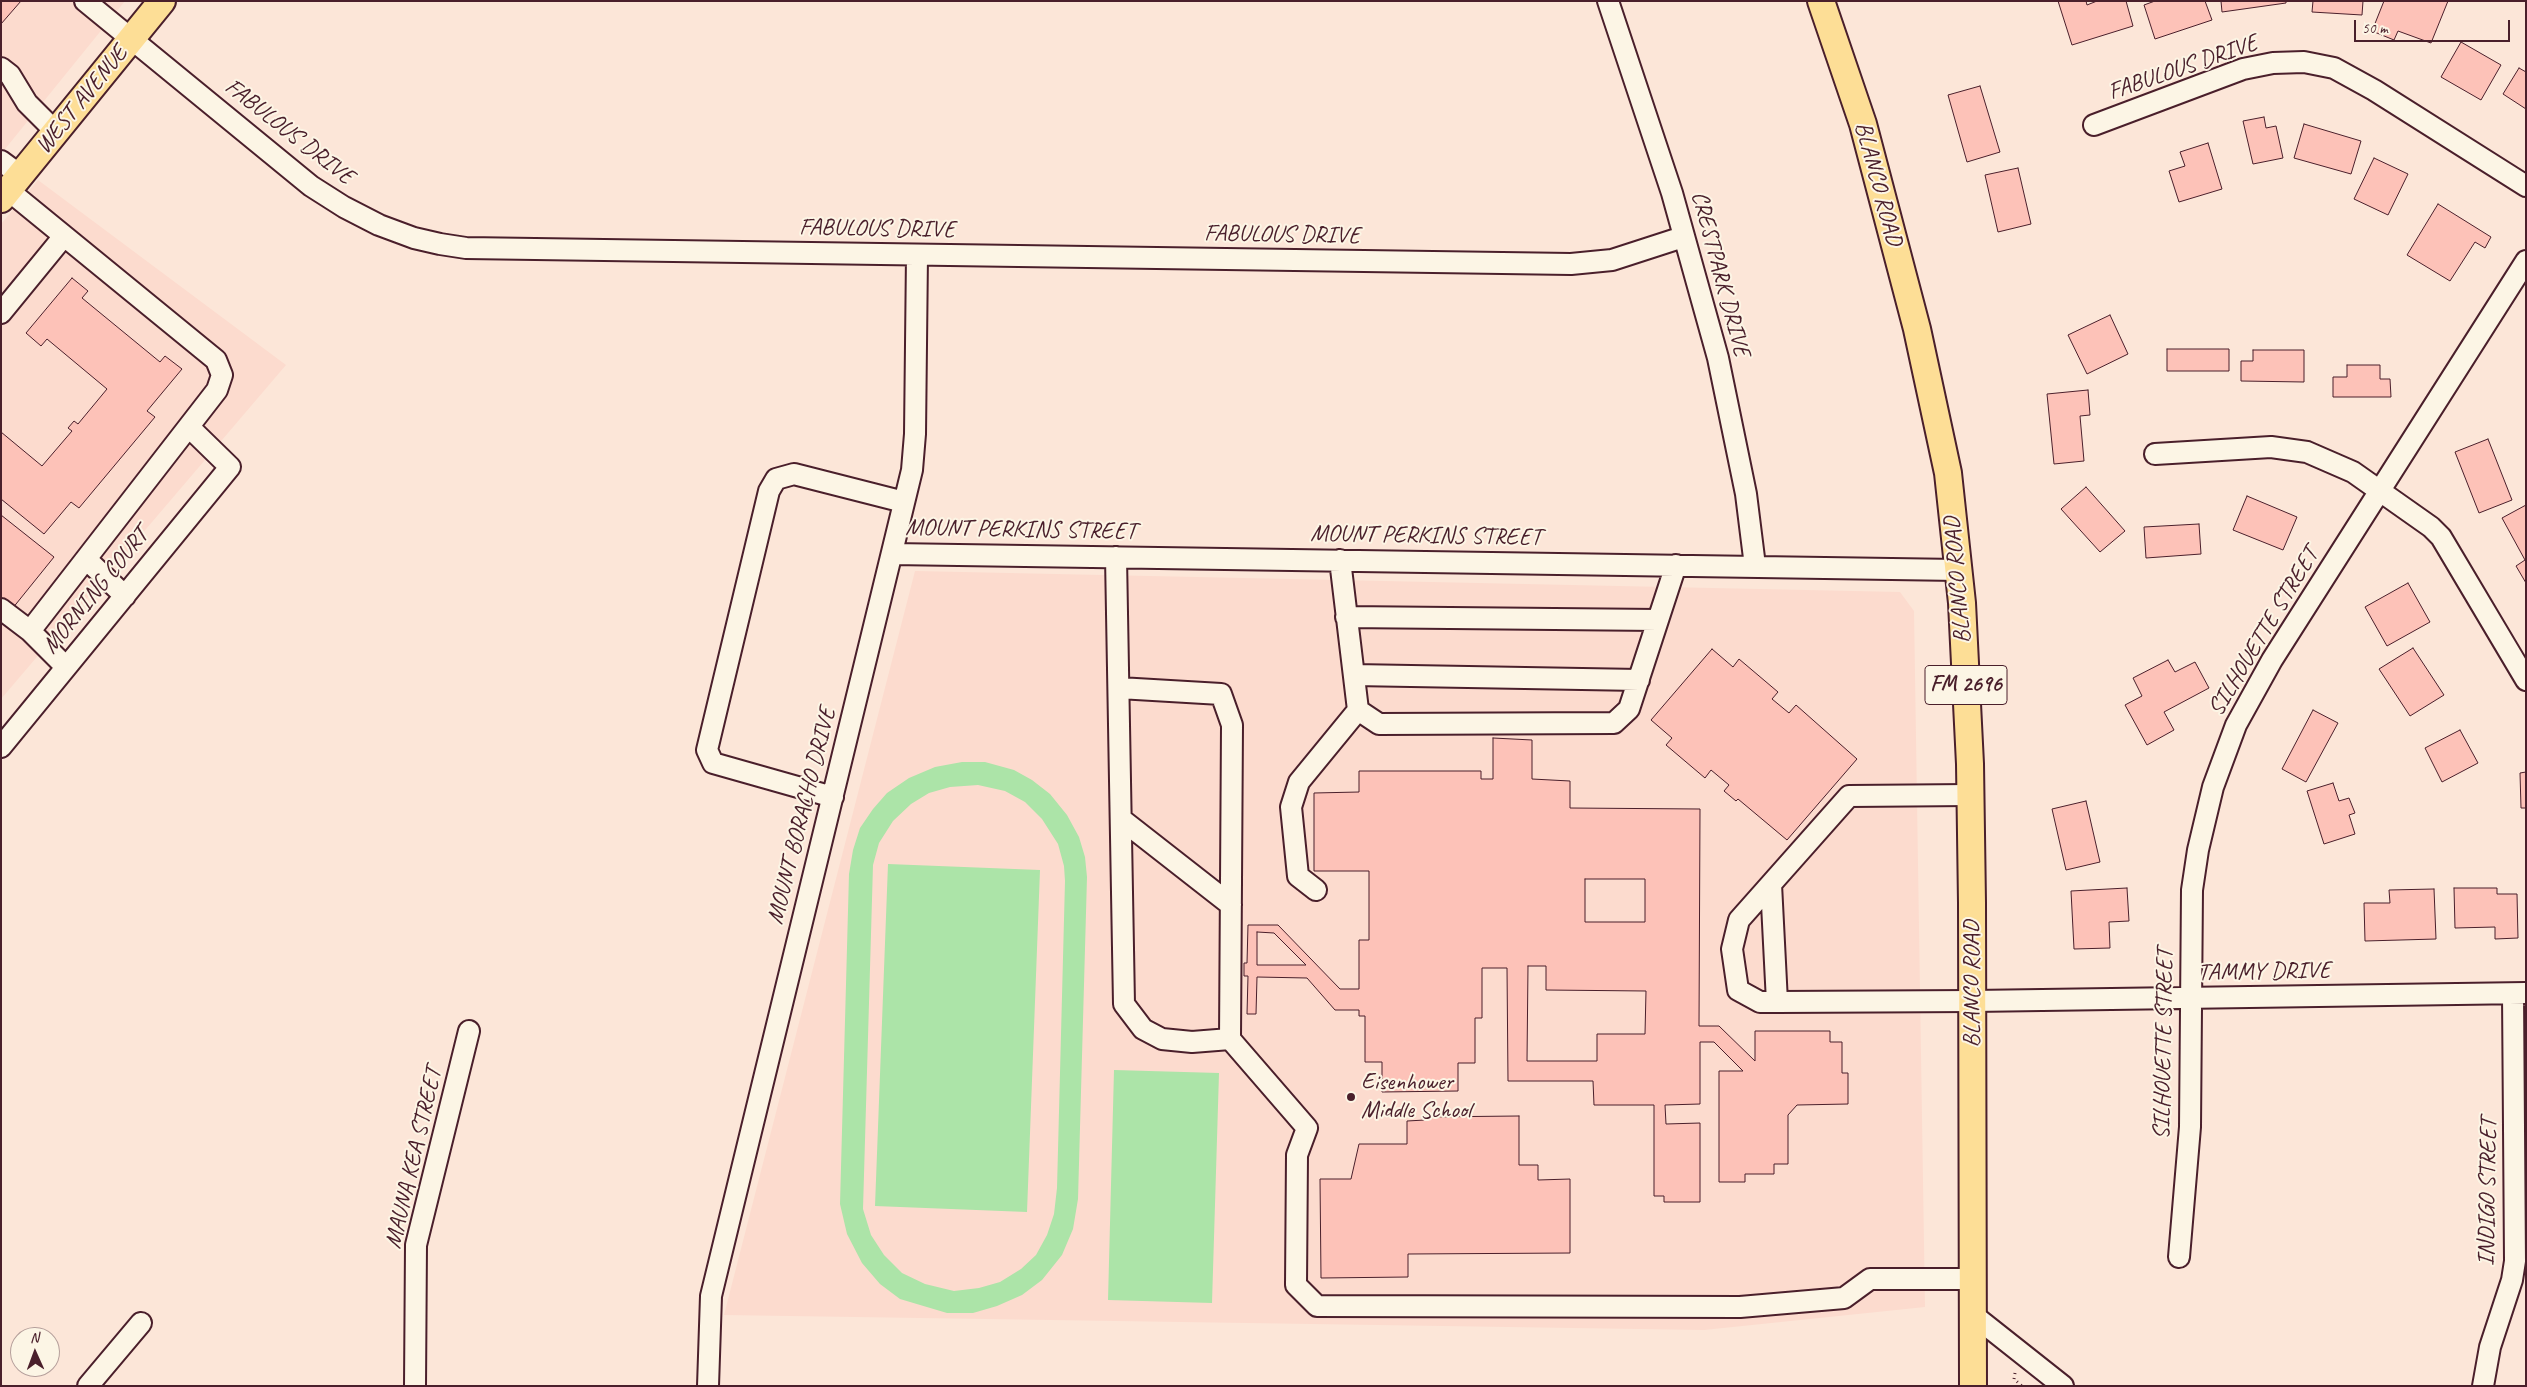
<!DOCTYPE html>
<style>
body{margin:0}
#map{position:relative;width:2527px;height:1387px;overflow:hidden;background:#fce6d8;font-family:Caveat,sans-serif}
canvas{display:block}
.frame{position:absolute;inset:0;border:2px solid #4a1f2b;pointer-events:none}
.north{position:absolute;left:10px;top:1327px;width:50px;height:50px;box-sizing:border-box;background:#fcf5e5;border:1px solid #b59f9b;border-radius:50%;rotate:358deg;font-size:14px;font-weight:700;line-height:20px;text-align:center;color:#4a1f2b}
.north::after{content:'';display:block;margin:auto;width:18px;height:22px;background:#4a1f2b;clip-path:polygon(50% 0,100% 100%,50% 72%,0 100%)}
.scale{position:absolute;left:2354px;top:20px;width:156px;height:22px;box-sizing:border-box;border:2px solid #4a1f2b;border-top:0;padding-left:6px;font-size:15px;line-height:18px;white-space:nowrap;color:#4a1f2b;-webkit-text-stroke:4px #fcf5e5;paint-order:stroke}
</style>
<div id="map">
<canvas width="2527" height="1387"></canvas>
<div class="frame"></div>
<div class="north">N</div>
<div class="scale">50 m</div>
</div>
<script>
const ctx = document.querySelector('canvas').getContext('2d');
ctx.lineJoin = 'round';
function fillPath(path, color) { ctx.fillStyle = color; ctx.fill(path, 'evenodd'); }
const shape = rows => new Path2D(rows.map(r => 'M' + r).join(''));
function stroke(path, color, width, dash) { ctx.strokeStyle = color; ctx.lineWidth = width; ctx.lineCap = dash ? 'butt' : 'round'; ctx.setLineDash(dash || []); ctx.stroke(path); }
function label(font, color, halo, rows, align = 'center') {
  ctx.font = font + ' Caveat,sans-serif'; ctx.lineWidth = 4; ctx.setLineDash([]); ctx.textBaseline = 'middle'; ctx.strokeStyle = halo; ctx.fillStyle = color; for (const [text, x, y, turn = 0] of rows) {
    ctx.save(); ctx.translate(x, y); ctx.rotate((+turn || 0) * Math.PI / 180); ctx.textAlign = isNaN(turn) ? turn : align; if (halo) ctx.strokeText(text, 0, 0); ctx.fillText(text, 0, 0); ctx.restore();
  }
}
fillPath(shape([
 [1,1,125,1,1,154],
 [38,180,286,365,1,699,1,224],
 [915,571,1900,592,1914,611,1925,1307,1704,1330,724,1315]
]), '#fcdbce');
fillPath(shape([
 [962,762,985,762,1014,770,1032,780,1050,794,1067,815,1079,837,1085,857,1087,877,1078,1199,1073,1229,1062,1255,1042,1280,1022,1295,997,1306,973,1313,947,1313,900,1299,880,1284,862,1263,847,1234,840,1204,849,874,853,850,860,828,873,809,887,793,909,778,935,767],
 [978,785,1005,791,1025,802,1042,819,1058,844,1064,866,1065,881,1057,1188,1054,1214,1047,1235,1036,1255,1021,1269,1000,1282,979,1288,954,1291,925,1284,902,1273,884,1255,871,1235,863,1209,873,865,879,843,893,821,911,804,929,793,950,787],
 [888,864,1040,870,1027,1212,875,1206],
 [1114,1070,1219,1073,1212,1303,1108,1300]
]), '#ace4a8');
const building = shape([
 [1,1,21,1,1,24,1,1],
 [2058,1,2086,1,2087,5,2097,1,2126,1,2133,26,2072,45,2058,1],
 [2155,1,2205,1,2212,20,2155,39,2144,5,2155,1],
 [2221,1,2286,1,2286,3,2222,12,2221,1],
 [2310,1,2363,1,2362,15,2312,12,2313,1,2310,1],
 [2384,1,2448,1,2431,43,2398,31,2394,40,2372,31,2384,1],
 [2461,42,2501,65,2481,100,2441,77,2461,42],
 [2519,68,2526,72,2526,109,2503,94,2519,68],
 [1980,86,2000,152,1967,162,1948,95,1980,86],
 [2264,117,2266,128,2276,126,2283,158,2253,164,2243,121,2264,117],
 [2304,124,2361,141,2351,174,2294,158,2304,124],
 [2208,143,2222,189,2179,202,2169,171,2185,166,2180,152,2208,143],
 [2374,158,2408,174,2388,215,2354,199,2374,158],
 [2018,168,2031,224,1998,232,1985,175,2018,168],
 [2438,204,2491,237,2485,248,2475,242,2450,281,2407,255,2438,204],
 [72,278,88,291,82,298,160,362,165,356,182,369,147,411,155,417,79,508,71,502,44,534,1,499,1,432,42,466,72,431,68,428,74,421,78,424,107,389,47,339,41,346,26,333,72,278],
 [2110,315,2128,354,2087,374,2068,335,2110,315],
 [2167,349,2229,349,2229,371,2167,371,2167,349],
 [2253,350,2304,350,2304,382,2241,381,2241,361,2253,361,2253,350],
 [2347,365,2380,365,2380,379,2390,379,2391,397,2333,397,2333,377,2347,377,2347,365],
 [2088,390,2090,415,2080,416,2084,461,2054,464,2047,394,2088,390],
 [2488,439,2512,500,2479,513,2455,452,2488,439],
 [2086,487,2125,531,2100,552,2061,509,2086,487],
 [2247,496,2297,517,2283,550,2233,530,2247,496],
 [2526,505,2526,583,2516,566,2525,560,2502,518,2526,505],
 [1,515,54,557,12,609,1,600,1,515],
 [2199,524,2201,554,2146,558,2144,527,2199,524],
 [2408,583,2430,622,2387,646,2365,607,2408,583],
 [2413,648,2444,695,2410,716,2379,669,2413,648],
 [1712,649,1733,667,1739,659,1778,692,1772,699,1789,713,1796,705,1857,759,1787,840,1738,799,1736,801,1724,791,1729,785,1711,770,1705,778,1666,745,1672,738,1651,720,1712,649],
 [2168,660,2175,672,2195,662,2209,688,2164,712,2174,730,2147,745,2125,705,2142,696,2133,678,2168,660],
 [2313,710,2338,723,2306,782,2282,769,2313,710],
 [2460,730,2478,763,2442,782,2425,748,2460,730],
 [1493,738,1532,740,1532,779,1570,781,1570,808,1700,809,1699,1026,1719,1026,1755,1061,1755,1031,1830,1031,1830,1042,1842,1042,1842,1073,1848,1073,1848,1104,1797,1105,1788,1115,1788,1164,1774,1164,1774,1174,1745,1174,1745,1182,1719,1182,1719,1071,1743,1071,1714,1042,1700,1042,1700,1104,1665,1105,1666,1124,1700,1123,1700,1202,1664,1202,1664,1196,1654,1196,1654,1105,1594,1105,1593,1081,1508,1081,1507,968,1482,968,1482,1018,1475,1018,1475,1063,1458,1063,1458,1091,1382,1092,1382,1062,1365,1062,1365,1016,1359,1016,1359,1010,1335,1010,1307,978,1257,977,1256,1014,1247,1014,1248,976,1244,976,1244,963,1247,963,1248,925,1278,925,1340,989,1359,989,1359,940,1369,940,1369,871,1314,871,1314,793,1359,792,1359,771,1481,771,1481,779,1493,779,1493,738],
 [1585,879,1645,879,1645,922,1585,922,1585,879],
 [1257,932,1274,933,1306,965,1257,965,1257,932],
 [1528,966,1546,966,1546,990,1646,991,1645,1034,1597,1034,1597,1061,1527,1061,1528,966],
 [2526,772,2526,808,2521,808,2520,773,2526,772],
 [2333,783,2339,801,2349,798,2355,813,2349,815,2355,834,2324,844,2307,791,2333,783],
 [2086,801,2100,862,2066,870,2052,809,2086,801],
 [2127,888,2129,921,2109,922,2110,948,2074,949,2071,891,2127,888],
 [2454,888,2497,888,2497,894,2517,894,2518,938,2495,939,2495,927,2455,928,2454,888],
 [2434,889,2436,939,2365,941,2364,903,2390,903,2389,890,2434,889],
 [1519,1116,1519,1165,1538,1165,1538,1180,1570,1179,1570,1253,1408,1254,1408,1277,1321,1278,1320,1179,1351,1179,1359,1144,1407,1144,1407,1121,1425,1120,1425,1117,1519,1116]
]);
fillPath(building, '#fdc2b8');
stroke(building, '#4a1f2b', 1);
const minor = shape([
 [85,1,311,186,344,207,379,225,414,238,440,244,466,248,1571,264,1612,260,1683,237],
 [1608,1,1672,193,1718,358,1746,494,1755,566],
 [1,68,10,75,27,103,56,132],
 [2094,125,2243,69,2273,63,2304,62,2334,68,2374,90,2526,186],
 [1,161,20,175],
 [1,313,64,236],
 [2155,454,2271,447,2307,452,2353,472,2431,527,2441,537,2526,680],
 [892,554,1958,570],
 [1116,557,1124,1004,1143,1029,1162,1039,1192,1042,1230,1039,1307,1128,1297,1155,1296,1285,1317,1306,1740,1307,1844,1298,1870,1279,1971,1279],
 [86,559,125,596],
 [1340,560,1358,710,1379,724,1614,723,1629,709,1676,565],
 [1,609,30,631,217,390,222,375,216,360,8,190],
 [1346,617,1658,620],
 [30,631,66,667],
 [1354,675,1639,680],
 [1119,688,1221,694,1232,725,1230,1039],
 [1,747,230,467,189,427],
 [1970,795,1849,796,1739,920,1732,949,1738,990,1760,1002,1777,1002,1973,1001,2526,993],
 [833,797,713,763,707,750,769,491,776,479,794,474,904,502],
 [1121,819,1231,905],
 [1771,884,1777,1002],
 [1316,890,1298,876,1291,807,1299,782,1358,710],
 [2179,1257,2190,1127,2192,890,2198,850,2213,787,2236,725,2272,660,2526,261],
 [1972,1314,2063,1386],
 [88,1386,141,1323],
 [415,1386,416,1245,469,1031],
 [708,1386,711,1296,912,470,915,434,917,255],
 [2483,1386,2490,1347,2512,1280,2515,1261,2513,994]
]);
const major = shape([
 [1821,1,1863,124,1917,329,1948,473,1962,603,1970,764,1972,903,1973,1386],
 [1,199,162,1]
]);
stroke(minor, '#4a1f2b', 24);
stroke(major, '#4a1f2b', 30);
stroke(shape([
 [2015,1373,2014,1379,2022,1386]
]), '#4a1f2b', 3, [1, 4]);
stroke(minor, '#fcf5e5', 20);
stroke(major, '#fdde96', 26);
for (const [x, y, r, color] of [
 [1351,1097,5,"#4a1f2b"]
]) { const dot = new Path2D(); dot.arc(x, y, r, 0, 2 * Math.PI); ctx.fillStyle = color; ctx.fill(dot); stroke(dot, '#fcf5e5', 2); }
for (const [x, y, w] of [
 [1966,685,82]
]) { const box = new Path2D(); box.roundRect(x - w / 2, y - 19.5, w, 39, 4); ctx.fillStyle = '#fcf5e5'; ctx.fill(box); stroke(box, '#4a1f2b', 1); }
label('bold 22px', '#4a1f2b', null, [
 ["FM 2696",1966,685]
]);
label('24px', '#4a1f2b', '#fcf5e5', [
 ["FABULOUS DRIVE",2183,68,-19],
 ["WEST AVENUE",82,100,-51],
 ["FABULOUS DRIVE",289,132,38],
 ["BLANCO ROAD",1878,184,75],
 ["FABULOUS DRIVE",877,229,1],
 ["FABULOUS DRIVE",1282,235,1],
 ["CRESTPARK DRIVE",1720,274,75],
 ["MOUNT PERKINS STREET",1021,530,1],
 ["MOUNT PERKINS STREET",1426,536,1],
 ["BLANCO ROAD",1958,580,-95],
 ["MORNING COURT",96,591,-51],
 ["SILHOUETTE STREET",2264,632,-59],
 ["MOUNT BORACHO DRIVE",802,816,-76],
 ["TAMMY DRIVE",2264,972,-1],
 ["BLANCO ROAD",1973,984,-90],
 ["SILHOUETTE STREET",2164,1044,-89],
 ["MAUNA KEA STREET",414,1158,-77],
 ["INDIGO STREET",2488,1192,-89]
]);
label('24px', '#4a1f2b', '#fcf5e5', [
 ["Eisenhower",1361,1083],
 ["Middle School",1361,1111]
], 'left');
</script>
